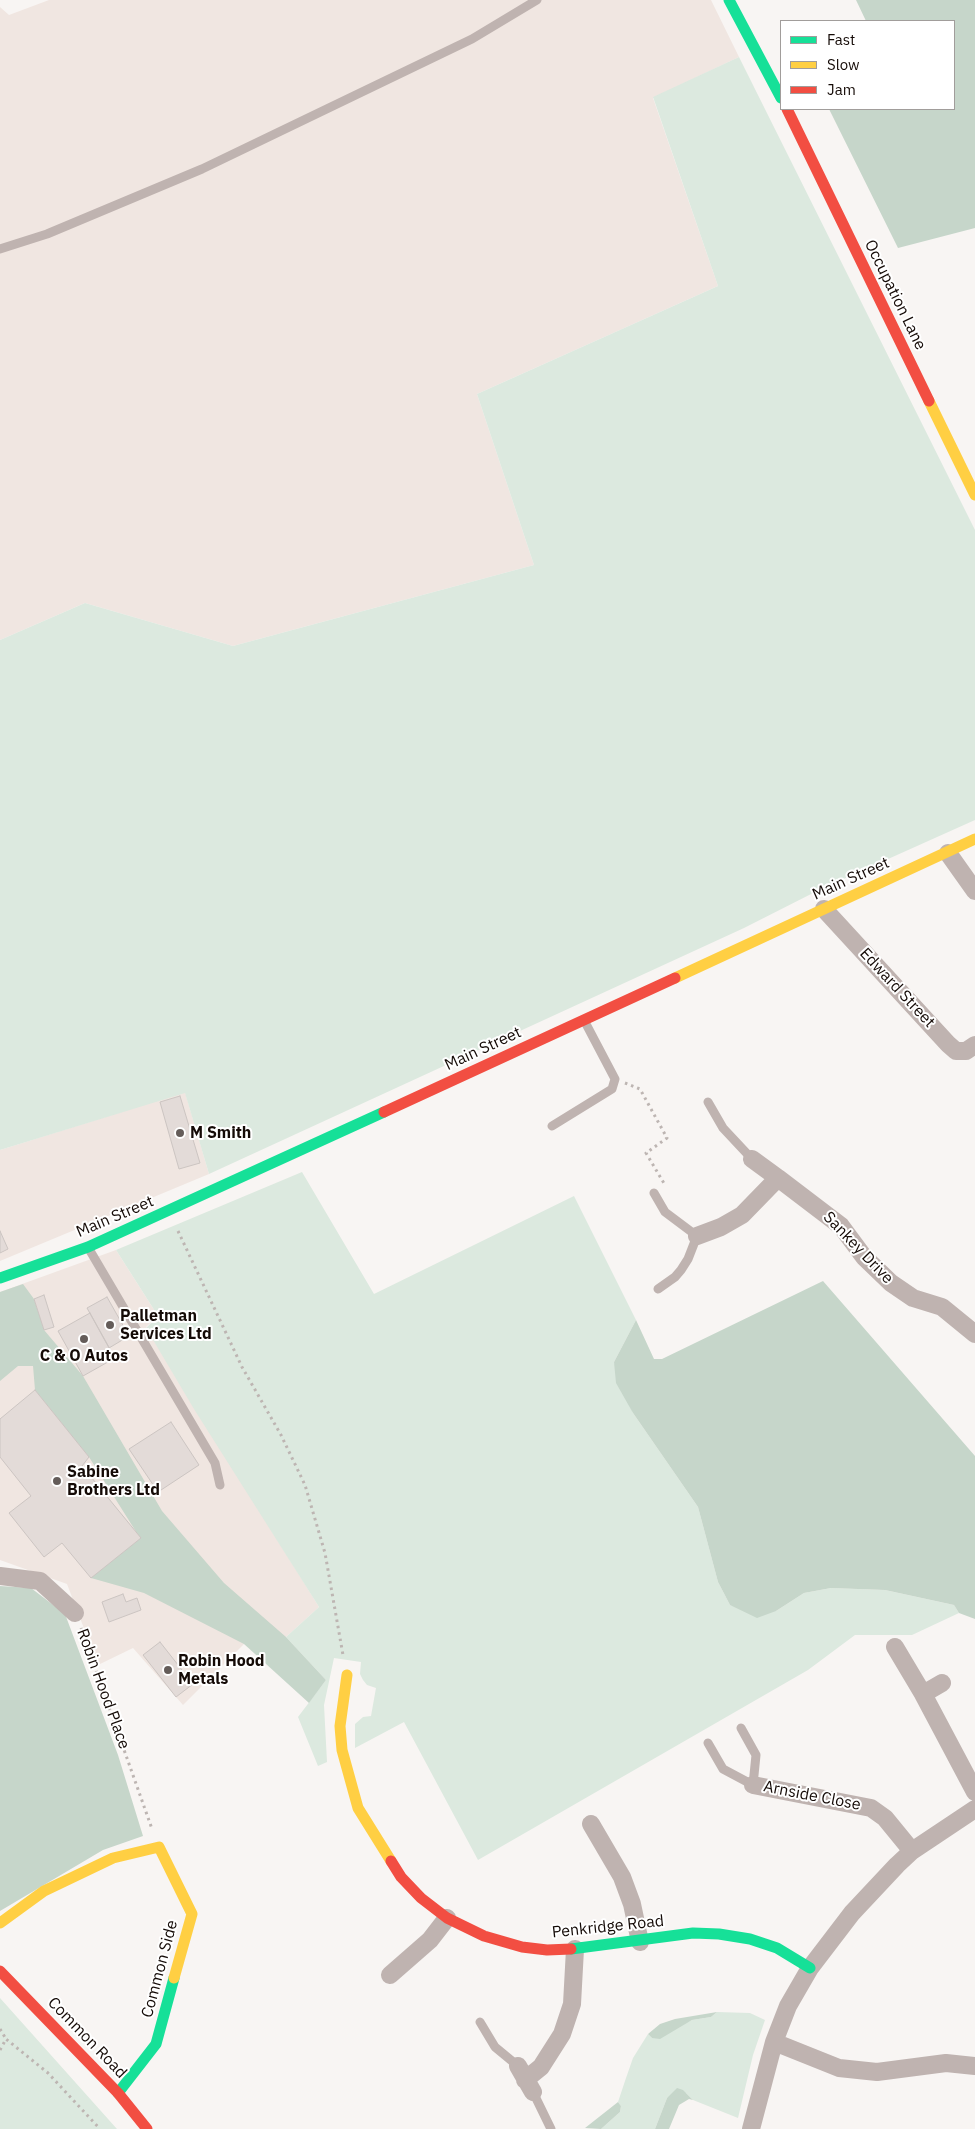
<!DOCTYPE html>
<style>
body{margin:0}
#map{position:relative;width:975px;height:2129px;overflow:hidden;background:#f8f5f3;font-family:"IBM Plex Sans",sans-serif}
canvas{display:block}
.legend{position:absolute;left:780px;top:20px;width:175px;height:90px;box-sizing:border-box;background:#fff;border:1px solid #a19d9b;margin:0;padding:6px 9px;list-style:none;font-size:15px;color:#140a06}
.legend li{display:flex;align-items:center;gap:10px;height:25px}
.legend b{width:25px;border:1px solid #a19d9b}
</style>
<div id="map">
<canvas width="975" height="2129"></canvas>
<ul class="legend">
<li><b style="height:6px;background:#16e098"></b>Fast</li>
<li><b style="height:6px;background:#ffcf43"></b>Slow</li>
<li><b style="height:6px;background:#f24e42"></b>Jam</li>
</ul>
</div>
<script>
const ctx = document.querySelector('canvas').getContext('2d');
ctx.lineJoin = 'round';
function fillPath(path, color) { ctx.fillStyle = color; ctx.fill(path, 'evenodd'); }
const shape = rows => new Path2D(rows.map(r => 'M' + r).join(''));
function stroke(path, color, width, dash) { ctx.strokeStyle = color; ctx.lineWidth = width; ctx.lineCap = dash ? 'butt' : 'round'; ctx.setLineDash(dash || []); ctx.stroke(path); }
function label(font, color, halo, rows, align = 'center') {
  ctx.font = font + ' "IBM Plex Sans",sans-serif'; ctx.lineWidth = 4; ctx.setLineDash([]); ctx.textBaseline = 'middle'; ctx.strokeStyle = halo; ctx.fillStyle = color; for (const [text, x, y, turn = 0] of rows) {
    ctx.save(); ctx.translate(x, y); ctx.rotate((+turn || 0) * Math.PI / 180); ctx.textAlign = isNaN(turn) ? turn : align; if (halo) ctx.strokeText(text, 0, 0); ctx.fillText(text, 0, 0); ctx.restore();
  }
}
fillPath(shape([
 [49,0,711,0,739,57,653,98,718,286,477,394,534,565,233,646,85,603,0,640,0,7,9,15],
 [185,1092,209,1174,0,1261,0,1150],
 [116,1250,158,1316,146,1327,319,1607,286,1637,274,1644,244,1644,183,1705,133,1648,98,1665,67,1584,0,1560,0,1292]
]), '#f0e6e1');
fillPath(shape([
 [739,57,975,530,975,820,819,890,744,928,209,1174,185,1093,0,1150,0,640,85,603,233,646,534,565,477,394,718,286,653,97],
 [302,1172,374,1294,574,1196,636,1320,614,1362,633,1413,698,1507,718,1582,730,1605,776,1611,804,1593,831,1588,885,1590,954,1605,959,1613,912,1635,855,1635,808,1670,478,1860,404,1722,355,1748,355,1724,363,1717,371,1716,376,1688,367,1685,363,1680,360,1674,361,1662,334,1658,324,1705,327,1762,318,1766,298,1717,326,1680,286,1637,319,1607,194,1409,146,1328,158,1316,116,1250],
 [0,1998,117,2129,0,2129],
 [717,2012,750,2013,765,2020,753,2055,738,2118,693,2100,686,2093,667,2098,655,2129,601,2129,620,2112,621,2106,618,2102,626,2078,633,2058,648,2034,652,2038,692,2020,711,2017]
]), '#dce9df');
fillPath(shape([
 [856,0,975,0,975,228,898,248,829,109,954,109,954,21,866,21],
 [823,1281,975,1456,975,1619,959,1613,954,1605,885,1590,831,1588,804,1593,776,1611,757,1618,730,1605,718,1582,698,1507,633,1413,616,1383,614,1362,636,1320,654,1359,662,1359],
 [23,1284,34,1299,44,1330,83,1376,162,1511,224,1583,286,1637,326,1680,309,1703,244,1644,144,1593,91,1578,140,1538,89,1457,35,1390,33,1366,18,1366,0,1381,0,1292],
 [0,1586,31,1588,65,1614,118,1755,143,1836,103,1850,0,1911],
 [717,2012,711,2017,692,2020,660,2039,652,2038,648,2034,660,2024,675,2019],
 [677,2088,683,2090,693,2100,689,2099,679,2105,669,2129,655,2129,667,2098],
 [618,2102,621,2106,620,2112,601,2129,585,2128]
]), '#c6d6ca');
const building = shape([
 [180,1096,200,1163,179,1169,160,1102,180,1096],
 [0,1231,8,1249,0,1253,0,1231],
 [44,1295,54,1327,44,1330,34,1299,44,1295],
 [107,1297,129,1336,109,1348,87,1308,107,1297],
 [90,1313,115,1358,83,1376,58,1331,90,1313],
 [35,1390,89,1457,82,1466,141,1538,91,1578,62,1543,44,1557,9,1513,31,1496,0,1457,0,1419,35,1390],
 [171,1422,199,1465,158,1492,129,1449,171,1422],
 [123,1594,126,1602,137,1598,141,1610,109,1622,102,1602,123,1594],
 [160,1642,193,1684,176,1697,143,1655,160,1642]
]);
fillPath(building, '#e3dbd8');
stroke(building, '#ccc5c2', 1);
stroke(shape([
 [625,1083,640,1089,667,1138,646,1153,665,1185],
 [178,1231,242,1367,281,1435,305,1485,325,1553,343,1655],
 [81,1628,152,1829],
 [0,2029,6,2039],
 [0,2050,6,2039,48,2073,100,2129]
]), '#bdb5b2', 3, [2.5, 4]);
stroke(shape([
 [0,249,47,234,202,169,472,39,537,0],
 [708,1102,723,1128,752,1159],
 [552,1126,612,1089,615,1079,585,1022],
 [654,1193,665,1212,697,1236,688,1259,681,1270,675,1277,658,1289],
 [89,1249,215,1463,220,1485],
 [708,1743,723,1769,753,1785,756,1755,741,1728],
 [480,2022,495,2047,518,2066],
 [533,2092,551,2129]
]), '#bfb3b0', 9);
stroke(shape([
 [948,853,975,891],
 [824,909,948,1044,956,1051,966,1051,975,1045],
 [752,1159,778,1178],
 [697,1236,721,1227,742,1215,778,1178,841,1226,864,1257,891,1283,913,1298,942,1307,975,1334],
 [0,1576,40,1581,75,1613],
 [895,1647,923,1694,975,1792],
 [923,1694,942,1683],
 [753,1785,871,1808,885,1818,912,1851],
 [591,1824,622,1877,632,1904,640,1942],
 [390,1975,430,1940,447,1918],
 [774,2042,839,2068,877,2072,946,2063,975,2066],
 [518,2066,533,2092],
 [525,2080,541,2067,562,2034,572,2004,575,1949],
 [751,2129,774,2042,788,2006,810,1968,852,1913,897,1865,912,1851,975,1809]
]), '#bfb3b0', 18);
stroke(shape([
 [729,0,781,98],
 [0,1278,88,1247,384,1112],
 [571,1949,693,1933,719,1934,750,1939,777,1948,810,1968],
 [118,2093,156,2044,174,1978]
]), '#16e098', 11);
stroke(shape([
 [929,401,975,495],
 [675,978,975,839],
 [347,1675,340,1726,342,1750,358,1808,391,1861],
 [0,1923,44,1891,113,1858,159,1847,192,1914,174,1978]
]), '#ffcf43', 11);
stroke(shape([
 [787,109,929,401],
 [384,1112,675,978],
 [391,1861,401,1877,421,1898,447,1918,484,1936,522,1947,547,1950,571,1949],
 [0,1971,118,2093,147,2129]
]), '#f24e42', 11);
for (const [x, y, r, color] of [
 [180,1133,5,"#645c59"],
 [110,1325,5,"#645c59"],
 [84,1339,5,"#645c59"],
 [57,1481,5,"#645c59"],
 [168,1670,5,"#645c59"]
]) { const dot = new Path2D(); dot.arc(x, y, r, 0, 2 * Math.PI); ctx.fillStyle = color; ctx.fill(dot); stroke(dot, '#fff', 2); }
label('16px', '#140a06', '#fff', [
 ["Occupation Lane",895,295,64],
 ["Main Street",851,879,-24],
 ["Edward Street",897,988,47],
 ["Main Street",483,1049,-25],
 ["Main Street",115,1217,-23],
 ["Sankey Drive",858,1248,46],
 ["Robin Hood Place",103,1689,70],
 ["Arnside Close",812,1796,11],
 ["Penkridge Road",608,1927,-6],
 ["Common Side",160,1969,-75],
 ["Common Road",87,2038,46]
]);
label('bold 16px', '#140a06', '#fff', [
 ["M Smith",190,1133],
 ["Palletman",120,1316],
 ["Services Ltd",120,1334],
 ["C & O Autos",84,1356,"center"],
 ["Sabine",67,1472],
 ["Brothers Ltd",67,1490],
 ["Robin Hood",178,1661],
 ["Metals",178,1679]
], 'left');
</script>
